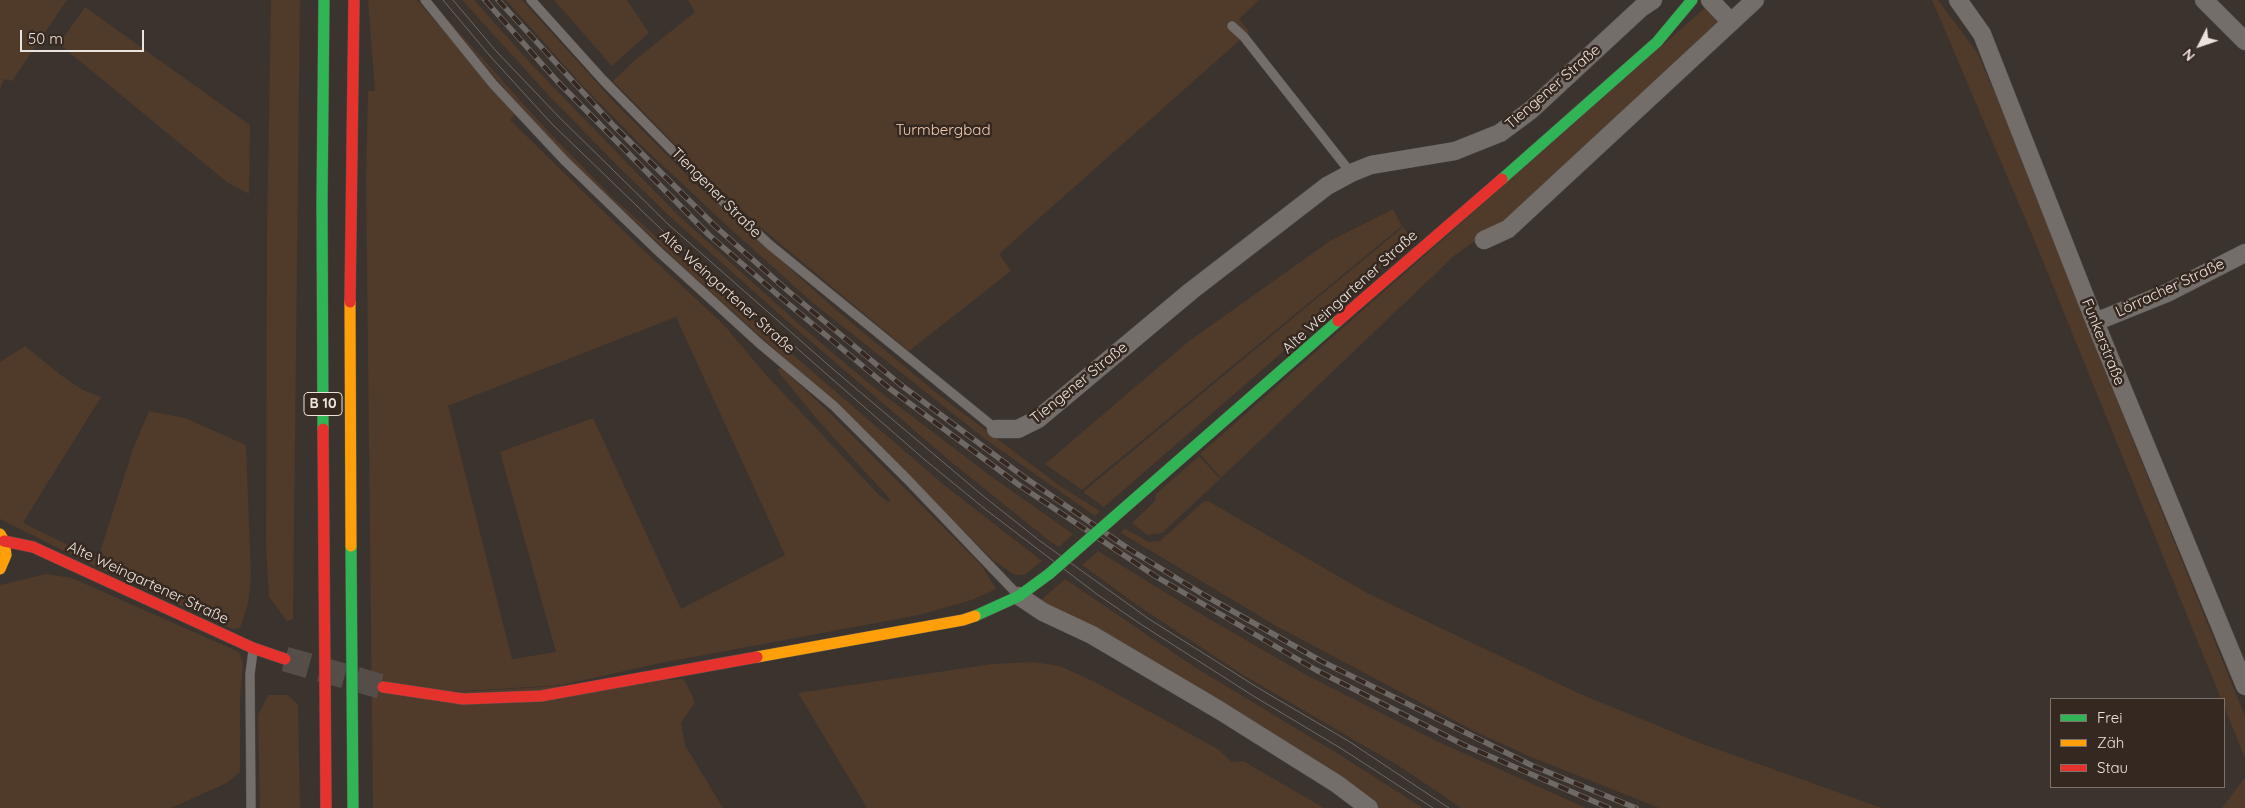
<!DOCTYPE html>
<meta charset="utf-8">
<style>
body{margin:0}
#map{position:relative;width:2245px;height:808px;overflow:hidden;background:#3a332e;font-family:Quicksand,sans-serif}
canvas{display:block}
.legend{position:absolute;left:2050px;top:698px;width:175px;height:90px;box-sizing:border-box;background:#352820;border:1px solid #7e736c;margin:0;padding:6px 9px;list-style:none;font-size:15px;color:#ebe3dd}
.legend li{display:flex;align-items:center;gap:10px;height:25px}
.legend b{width:25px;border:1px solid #7e736c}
.north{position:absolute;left:2175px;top:20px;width:50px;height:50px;-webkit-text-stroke:4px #352820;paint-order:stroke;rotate:229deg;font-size:14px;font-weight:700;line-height:20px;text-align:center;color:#ebe3dd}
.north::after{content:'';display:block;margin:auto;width:18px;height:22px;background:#ebe3dd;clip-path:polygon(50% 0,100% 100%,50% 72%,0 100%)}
.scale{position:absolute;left:20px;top:30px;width:124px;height:22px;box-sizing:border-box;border:2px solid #ebe3dd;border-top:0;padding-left:6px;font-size:15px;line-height:18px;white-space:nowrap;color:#ebe3dd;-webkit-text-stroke:4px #352820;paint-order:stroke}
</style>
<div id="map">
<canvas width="2245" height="808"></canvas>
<ul class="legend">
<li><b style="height:6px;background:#30b455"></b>Frei</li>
<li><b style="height:6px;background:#ff9f0a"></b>Zäh</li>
<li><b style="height:6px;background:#e5322d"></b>Stau</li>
</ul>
<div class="north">N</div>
<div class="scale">50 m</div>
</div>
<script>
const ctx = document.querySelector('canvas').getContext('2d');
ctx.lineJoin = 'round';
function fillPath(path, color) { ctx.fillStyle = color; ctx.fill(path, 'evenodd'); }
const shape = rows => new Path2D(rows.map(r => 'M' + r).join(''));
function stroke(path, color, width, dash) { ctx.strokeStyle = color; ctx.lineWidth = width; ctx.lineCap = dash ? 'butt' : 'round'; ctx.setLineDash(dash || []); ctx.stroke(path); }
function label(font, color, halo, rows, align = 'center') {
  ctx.font = font + ' Quicksand,sans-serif'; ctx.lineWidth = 5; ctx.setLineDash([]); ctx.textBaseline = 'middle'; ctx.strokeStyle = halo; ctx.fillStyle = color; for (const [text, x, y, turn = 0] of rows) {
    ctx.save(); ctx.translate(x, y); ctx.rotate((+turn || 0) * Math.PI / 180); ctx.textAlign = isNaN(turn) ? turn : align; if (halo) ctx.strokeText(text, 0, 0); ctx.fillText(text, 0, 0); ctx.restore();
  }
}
fillPath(shape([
 [0,0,67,0,12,81,4,79,0,89],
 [271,0,300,0,293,619,287,621,269,597,266,545,267,232],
 [368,0,417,0,515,114,510,120,639,246,724,325,767,376,880,496,889,502,891,500,821,424,777,370,778,369,780,368,787,373,830,413,982,566,996,589,972,600,919,615,656,664,562,685,384,696,684,679,695,702,681,723,685,745,723,808,373,808,366,179,368,91,375,91],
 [676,317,785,555,681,609,593,418,500,452,556,652,512,659,448,406],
 [430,0,544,127,612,197,659,239,944,485,1042,561,1026,574,1021,575,1015,575,994,561,842,410,690,273,570,160,517,103],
 [462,0,474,0,534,67,628,164,679,216,800,325,871,385,992,477,1073,534,1059,547,1047,539,950,461,779,314,667,214,619,167,552,99],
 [506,0,522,0,617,105,699,187,834,308,939,395,1060,486,1100,511,1095,516,989,442,813,303,724,223,639,143,581,84],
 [554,0,627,0,649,33,612,66],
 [688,0,1259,0,1239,19,1249,32,999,254,1011,271,909,351,759,226,702,172,613,81,635,60,695,12],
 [1932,0,1938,0,1977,52,2003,113,2085,322,2245,716,2245,758,2224,706,2224,699,2221,699,2036,244],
 [1707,6,1720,20,1505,221,1455,255,1221,478,1200,454],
 [85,7,250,125,249,194,228,183,59,44],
 [1393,209,1402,226,1082,490,1045,464,1189,341,1330,241],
 [1403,227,1413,239,1104,507,1083,492],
 [25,346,62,376,83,390,101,397,24,521,25,524,95,558,98,558,134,446,149,411,185,418,246,445,251,576,248,604,240,628,232,629,100,569,0,519,0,362],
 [1199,456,1220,479,1162,533,1147,535,1132,523,1155,501,1156,494],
 [1208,501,1369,594,1578,693,1700,743,1882,808,1659,808,1531,757,1474,731,1278,627,1121,533,1124,528,1149,542,1160,541,1203,502],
 [1098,551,1194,610,1308,676,1441,743,1586,808,1461,808,1402,768,1240,673,1137,605,1082,565],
 [46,574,72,578,239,652,243,663,240,700,240,772,227,783,171,808,0,808,0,585],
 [1065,579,1193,666,1340,755,1423,808,1377,808,1041,600],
 [1034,662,1060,666,1097,683,1218,749,1231,762,1243,761,1324,808,867,808,798,693,992,664],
 [268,695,287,695,298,704,300,808,260,808,258,715],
 [2245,777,2245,808,2222,808]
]), '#503a2a');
stroke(shape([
 [285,659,383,687]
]), '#554d48', 25, [25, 12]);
const lane = shape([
 [425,0,493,84,565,161,658,251,760,344,834,406,908,480,1017,594],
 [531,0,603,80,716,195,770,245,996,429],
 [1232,26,1244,37,1351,173],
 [251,808,250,674,253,651]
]);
const street = shape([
 [1710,0,1730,21],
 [1958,0,1982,34,2095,322,2245,686],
 [2204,0,2245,41],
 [1484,240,1508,229,1755,0],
 [2095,322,2167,293,2245,253],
 [996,429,1018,429,1038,419,1191,291,1327,186,1351,173,1371,165,1455,151,1500,133,1531,110,1641,8,1653,0],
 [1019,596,1043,612,1092,635,1219,710,1337,784,1369,808]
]);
const fast = shape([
 [1502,179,1657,42,1692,0],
 [323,429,322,202,324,0],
 [1138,496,1338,321],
 [351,546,353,808],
 [975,616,1019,596,1049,574]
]);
const slow = shape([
 [350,302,351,546],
 [0,534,4,541,6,555,0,569],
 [757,657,963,620,975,616]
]);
const jam = shape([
 [350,302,354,0],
 [1338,321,1502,179],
 [323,429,326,808],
 [4,541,33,547,253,648,285,659],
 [383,687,463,699,541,696,757,657]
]);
stroke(lane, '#55504b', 10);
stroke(street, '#55504b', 19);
stroke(fast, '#55504b', 12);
stroke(slow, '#55504b', 12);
stroke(jam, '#55504b', 12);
stroke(lane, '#746e6a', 9);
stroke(street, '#746e6a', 18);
stroke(fast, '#30b455', 11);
stroke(slow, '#ff9f0a', 11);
stroke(jam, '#e5322d', 11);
stroke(shape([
 [443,0,490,56,552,124,666,234,925,460,985,509,1098,595,1142,625,1255,697,1342,749,1433,808],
 [453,0,496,51,559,117,669,225,834,370,982,495,1040,541,1149,619,1260,689,1350,742,1449,808]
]), '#6f6965', 1);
const rail = shape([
 [485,0,557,81,709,235,779,296,889,388,1019,485,1155,576,1316,670,1464,745,1609,808],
 [498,0,614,126,716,227,788,291,901,385,1024,477,1129,549,1204,595,1321,661,1533,766,1636,808]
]);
stroke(rail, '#6f6965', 5.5);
stroke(rail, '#352820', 4, [11]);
const fastBridge = shape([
 [1049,574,1138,496]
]);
stroke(fastBridge, '#55504b', 12, []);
stroke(fastBridge, '#30b455', 11);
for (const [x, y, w] of [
 [323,404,38]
]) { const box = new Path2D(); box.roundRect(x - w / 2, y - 11.5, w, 23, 4); ctx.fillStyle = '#352820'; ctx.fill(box); stroke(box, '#ebe3dd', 1); }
label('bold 14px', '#ebe3dd', null, [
 ["B 10",323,404]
]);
label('15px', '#ebe3dd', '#352820', [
 ["Tiengener Straße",1553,87,-41],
 ["Tiengener Straße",716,193,45],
 ["Lörracher Straße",2170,288,-25],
 ["Alte Weingartener Straße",727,292,42],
 ["Alte Weingartener Straße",1350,292,-42],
 ["Funkerstraße",2103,342,68],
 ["Tiengener Straße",1079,383,-39],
 ["Alte Weingartener Straße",148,583,25]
]);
label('15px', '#f6cdb1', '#352820', [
 ["Turmbergbad",943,130]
]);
</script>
